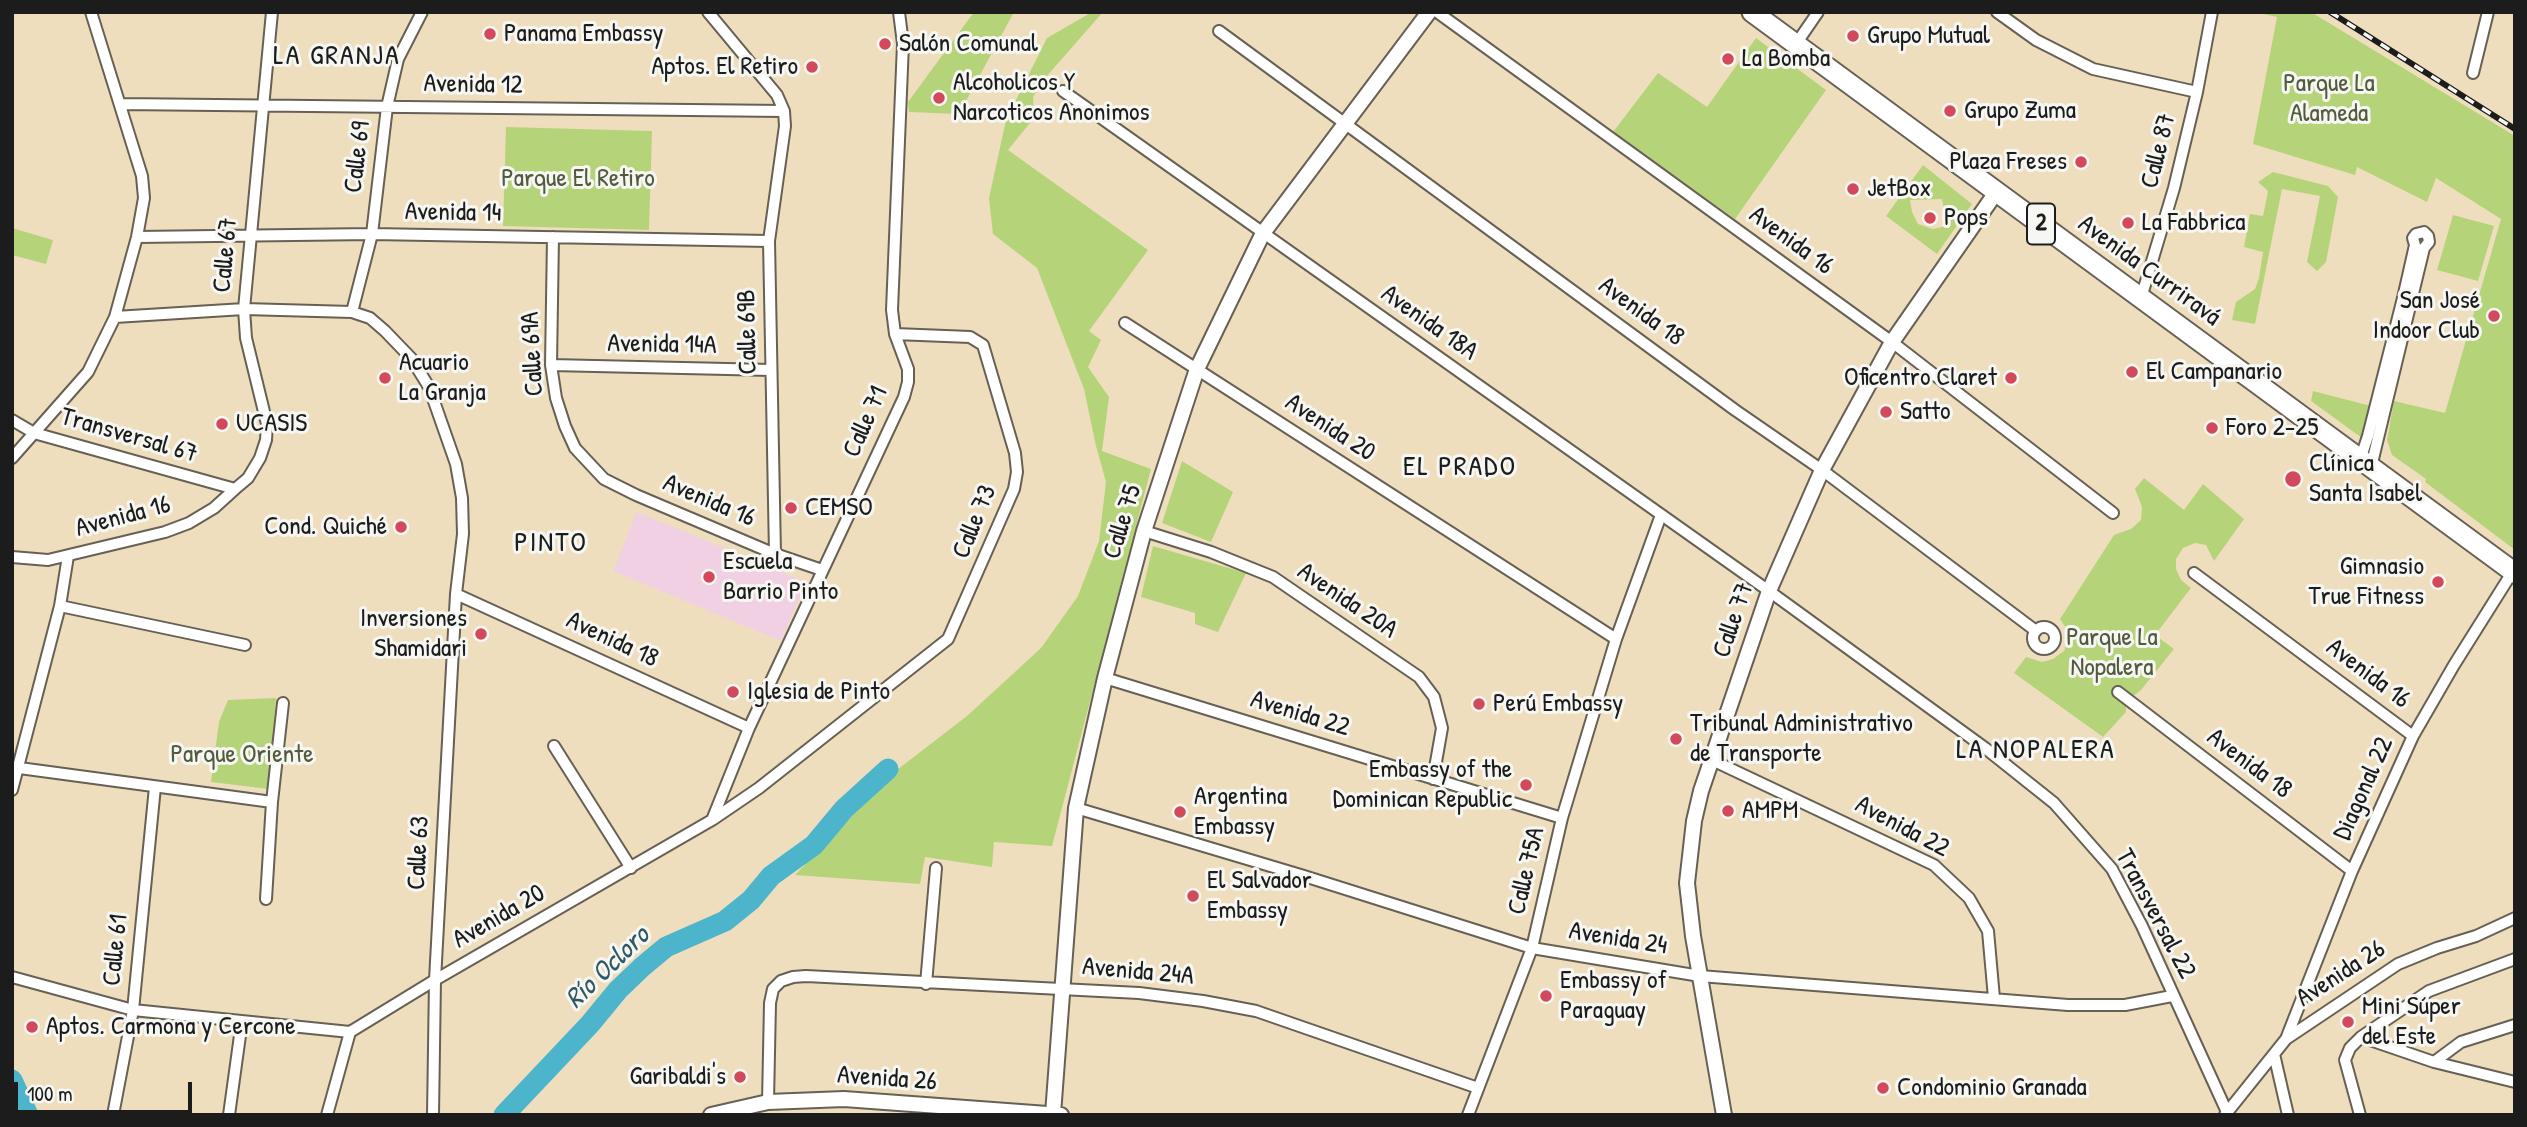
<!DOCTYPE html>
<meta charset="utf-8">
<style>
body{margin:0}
#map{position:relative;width:2527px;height:1127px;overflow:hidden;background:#efdebe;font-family:"Patrick Hand",sans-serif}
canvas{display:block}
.frame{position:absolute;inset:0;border:14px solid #1c1c1c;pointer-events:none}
.scale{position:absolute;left:14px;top:1082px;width:178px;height:32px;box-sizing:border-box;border:4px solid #1c1c1c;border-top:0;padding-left:9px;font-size:21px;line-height:24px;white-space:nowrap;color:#1c1c1c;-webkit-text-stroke:5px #f6f6f2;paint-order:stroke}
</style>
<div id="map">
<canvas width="2527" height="1127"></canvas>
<div class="frame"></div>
<div class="scale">100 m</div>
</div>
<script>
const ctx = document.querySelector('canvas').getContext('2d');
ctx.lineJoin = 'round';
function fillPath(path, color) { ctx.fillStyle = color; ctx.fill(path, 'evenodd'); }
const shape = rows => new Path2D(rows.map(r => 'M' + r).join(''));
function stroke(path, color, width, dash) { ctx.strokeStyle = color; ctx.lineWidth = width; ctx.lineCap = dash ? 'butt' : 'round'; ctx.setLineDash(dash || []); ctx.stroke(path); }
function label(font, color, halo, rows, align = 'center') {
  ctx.font = font + ' "Patrick Hand",sans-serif'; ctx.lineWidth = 6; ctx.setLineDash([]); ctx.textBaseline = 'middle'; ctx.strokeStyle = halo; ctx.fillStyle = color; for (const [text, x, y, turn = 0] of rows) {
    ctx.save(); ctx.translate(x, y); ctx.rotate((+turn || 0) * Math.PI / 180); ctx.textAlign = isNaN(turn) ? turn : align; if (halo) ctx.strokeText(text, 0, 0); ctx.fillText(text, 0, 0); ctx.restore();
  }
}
fillPath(shape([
 [637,512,806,582,781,641,613,571]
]), '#f1d0e3');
fillPath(shape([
 [974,12,1014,12,959,114,909,112,908,102],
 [1092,12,1103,12,1046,77,1033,97,1034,118,1008,150,1148,250,1089,331,1101,340,1088,367,1109,397,1102,451,1151,469,1052,846,994,842,992,867,925,857,920,884,795,875,893,773,967,716,1041,648,1078,596,1099,541,1106,482,1096,446,1084,389,1037,268,993,234,989,198,1006,120,1047,38],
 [2255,12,2311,12,2515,136,2515,550,2425,482,2426,479,2392,455,2387,440,2394,401,2445,413,2501,219,2436,178,2427,202,2357,167,2355,175,2253,144,2277,17],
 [1756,38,1826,90,1735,219,1613,132,1658,73,1707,107],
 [506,127,652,131,649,230,503,226],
 [1923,165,1972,204,1937,254,1886,216],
 [1942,199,1947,226,1933,229,1918,224,1912,212,1910,200],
 [2273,172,2328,186,2338,197,2326,262,2317,271,2307,262,2320,196,2282,189,2255,324,2232,320,2236,302,2255,289,2259,278,2263,252,2244,247,2250,214,2263,216,2268,191,2258,182],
 [2453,215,2494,226,2478,281,2437,270],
 [12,228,53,240,46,264,12,255],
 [2313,391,2371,406,2362,438,2311,401],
 [1182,461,1233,492,1211,542,1162,523],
 [2144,478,2184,510,2203,484,2244,519,2214,561,2206,545,2195,543,2183,548,2176,559,2176,569,2181,580,2191,588,2155,635,2174,649,2141,690,2126,702,2126,712,2103,737,2014,673,2026,657,2042,662,2053,659,2064,651,2068,640,2068,631,2060,619,2114,535,2131,529,2141,520,2142,507,2135,489],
 [1153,546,1246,573,1218,632,1195,624,1195,613,1141,597],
 [276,698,269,789,211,782,219,722,228,700]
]), '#b5d47a');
stroke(shape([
 [12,1080,28,1115],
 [504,1115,590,1024,618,990,642,967,666,947,725,921,751,900,771,876,814,845,844,809,888,769]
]), '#4cb5cb', 21);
const minor = shape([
 [708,12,777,95,784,111,785,126,769,241,775,554],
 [1437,12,1892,342,2113,513],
 [1997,12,2036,40,2093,69,2197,92],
 [1219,31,1735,410,1822,470,2036,631],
 [1796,44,1818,12],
 [2473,73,2488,12],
 [1063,91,1769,591,1985,748,2054,803,2112,869,2142,926,2227,1112],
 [121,104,784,111],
 [137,237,372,234,769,241],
 [553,237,551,365,556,398,565,426,575,448,604,479,636,495,775,554,822,570],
 [2141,298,2174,188,2197,92,2212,12],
 [352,312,372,234,387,107,398,59,422,12],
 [115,317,244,309,352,312,370,318,385,331,411,358,429,387,456,464,462,498,463,534,456,594,435,980,433,1115],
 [1125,323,1616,639],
 [551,365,771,370],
 [12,420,34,433,235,489],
 [12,458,88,372,115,317,137,237,144,198,142,176,91,12],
 [2360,460,2368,436,2403,298,2415,245,2413,238,2416,234,2424,232,2428,236,2429,242,2424,248,2371,467],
 [1144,531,1211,552,1273,577,1419,677,1434,697,1442,728,1433,779],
 [12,557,48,560,165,532,189,523,214,508,235,489,248,478,260,458,266,440,267,424,246,338,244,309,272,12],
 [2194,573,2413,736],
 [456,594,749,728],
 [60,606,245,645],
 '2033 638a11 11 0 1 1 22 0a11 11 0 1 1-22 0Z',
 [1105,678,1562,818],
 [2118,692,2352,871],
 [554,746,631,868],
 [1712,760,1934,865,1969,898,1988,931,1994,998],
 [12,767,272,802],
 [12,790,60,606,68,556],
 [1076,808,1304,876,1532,948,1700,976,2068,1005,2125,1005,2172,996],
 [712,820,749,728,904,397,908,382,908,369,895,334,892,310,903,44,899,12],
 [266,899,272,802,283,703],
 [12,977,133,1010,350,1032,435,980,712,820,759,788,948,639,1014,489,1017,472,1015,453,983,345,970,337,895,334],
 [926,984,936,868],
 [2361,1037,2434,1062,2515,1082],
 [2286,1039,2352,871,2413,736,2454,665,2513,571],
 [2274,1054,2288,1115],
 [2434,1062,2461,1042,2515,1025],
 [768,1102,770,1003,773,989,781,981,793,977,806,976,1139,993,1203,1001,1256,1011,1478,1088],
 [113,1115,133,1010,155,787],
 [229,1115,242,1021],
 [327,1115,350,1032],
 [1468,1115,1532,948,1562,818,1616,639,1661,515],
 [2225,1115,2286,1039,2398,964,2437,948,2476,936,2515,918],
 [2360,1115,2345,1060,2350,1048,2361,1037,2429,991,2515,959]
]);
const tertiary = shape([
 [1053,1114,1076,808,1105,678,1144,531,1197,369,1263,233,1429,12],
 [711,1115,768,1102,844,1099,1061,1115],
 [1724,1115,1693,936,1687,883,1694,821,1701,791,1769,591,1822,470,1892,342,1997,191]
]);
const trunk = shape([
 [1752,12,2515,573]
]);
stroke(minor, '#666055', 14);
stroke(tertiary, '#666055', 18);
stroke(trunk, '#666055', 23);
stroke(minor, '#fff', 10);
stroke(tertiary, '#fff', 14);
stroke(trunk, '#fff', 19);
const rail = shape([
 [2330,12,2515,129]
]);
stroke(rail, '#1c1c1c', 6);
stroke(rail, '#f6f6f2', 3.5, [10]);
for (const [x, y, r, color] of [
 [490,34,7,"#d1495b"],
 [1853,36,7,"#d1495b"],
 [885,44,7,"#d1495b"],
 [1728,59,7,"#d1495b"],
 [812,67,7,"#d1495b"],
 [939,98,7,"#d1495b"],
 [1950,111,7,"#d1495b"],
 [2081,162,7,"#d1495b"],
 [1853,189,7,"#d1495b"],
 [1930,218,7,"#d1495b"],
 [2128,223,7,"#d1495b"],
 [2494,316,7,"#d1495b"],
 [2132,372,7,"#d1495b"],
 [385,378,7,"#d1495b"],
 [2011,378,7,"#d1495b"],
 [1886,412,7,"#d1495b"],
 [222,424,7,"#d1495b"],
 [2212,428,7,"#d1495b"],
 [2293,479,9,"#d1495b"],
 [791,508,7,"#d1495b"],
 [401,527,7,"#d1495b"],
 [709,577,7,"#d1495b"],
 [2438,582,7,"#d1495b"],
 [481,634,7,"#d1495b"],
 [733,692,7,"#d1495b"],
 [1479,704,7,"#d1495b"],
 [1676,739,7,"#d1495b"],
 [1526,785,7,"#d1495b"],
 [1728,811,7,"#d1495b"],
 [1180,812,7,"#d1495b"],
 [1193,896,7,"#d1495b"],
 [1546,996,7,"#d1495b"],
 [2348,1022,7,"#d1495b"],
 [32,1027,7,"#d1495b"],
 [740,1077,7,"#d1495b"],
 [1883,1088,7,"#d1495b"]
]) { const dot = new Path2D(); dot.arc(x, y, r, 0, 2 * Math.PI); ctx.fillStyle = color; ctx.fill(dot); stroke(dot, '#f6f6f2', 2.5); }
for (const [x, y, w] of [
 [2041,224,28]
]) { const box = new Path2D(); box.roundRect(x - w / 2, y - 20.5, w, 41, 5); ctx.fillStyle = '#f6f6f2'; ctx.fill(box); stroke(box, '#1c1c1c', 2); }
label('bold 24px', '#1c1c1c', null, [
 ["2",2041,224]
]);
label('26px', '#1c1c1c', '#f6f6f2', [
 ["Panama Embassy",504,34],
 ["Grupo Mutual",1867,36],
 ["Salón Comunal",899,44],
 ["La Bomba",1742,59],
 ["Aptos. El Retiro",798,67,"right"],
 ["Alcoholicos Y",953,83],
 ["Narcoticos Anonimos",953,113],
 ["Grupo Zuma",1964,111],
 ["Plaza Freses",2067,162,"right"],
 ["JetBox",1867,189],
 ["Pops",1944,218],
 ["La Fabbrica",2142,223],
 ["San José",2480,301,"right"],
 ["Indoor Club",2480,331,"right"],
 ["Acuario",399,363],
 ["La Granja",399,393],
 ["El Campanario",2146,372],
 ["Oficentro Claret",1997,378,"right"],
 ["Satto",1900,412],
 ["UCASIS",236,424],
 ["Foro 2-25",2226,428],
 ["Clínica",2309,464],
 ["Santa Isabel",2309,494],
 ["CEMSO",805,508],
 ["Cond. Quiché",387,527,"right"],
 ["Escuela",723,562],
 ["Barrio Pinto",723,592],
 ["Gimnasio",2424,567,"right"],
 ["True Fitness",2424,597,"right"],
 ["Inversiones",467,619,"right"],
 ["Shamidari",467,649,"right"],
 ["Iglesia de Pinto",747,692],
 ["Perú Embassy",1493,704],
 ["Tribunal Administrativo",1690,724],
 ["de Transporte",1690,754],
 ["Embassy of the",1512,770,"right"],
 ["Dominican Republic",1512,800,"right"],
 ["Argentina",1194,797],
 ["Embassy",1194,827],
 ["AMPM",1742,811],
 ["El Salvador",1207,881],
 ["Embassy",1207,911],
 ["Embassy of",1560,981],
 ["Paraguay",1560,1011],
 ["Mini Súper",2362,1007],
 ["del Este",2362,1037],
 ["Aptos. Carmona y Cercone",46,1027],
 ["Garibaldi's",726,1077,"right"],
 ["Condominio Granada",1897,1088]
], 'left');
label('26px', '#525c3d', '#f6f6f2', [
 ["Parque La",2329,84],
 ["Alameda",2329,114],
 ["Parque El Retiro",578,179],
 ["Parque La",2112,638],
 ["Nopalera",2112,668],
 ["Parque Oriente",242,755]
]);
label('26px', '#1c1c1c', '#f6f6f2', [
 ["Avenida 12",473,85,1],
 ["Calle 87",2159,151,-76],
 ["Calle 69",358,157,-83],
 ["Avenida 14",453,213,1],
 ["Avenida 16",1791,241,36],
 ["Calle 67",226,255,-85],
 ["Avenida Curriravá",2149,271,36],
 ["Avenida 18",1641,312,36],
 ["Avenida 18A",1429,323,35],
 ["Calle 69B",748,332,-91],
 ["Avenida 14A",662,345,1],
 ["Calle 69A",533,354,-93],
 ["Calle 71",866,422,-66],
 ["Avenida 20",1330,428,33],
 ["Transversal 67",129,436,16],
 ["Avenida 16",709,501,23],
 ["Avenida 16",123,517,-15],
 ["Calle 73",975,522,-68],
 ["Calle 75",1123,522,-73],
 ["Avenida 20A",1347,601,34],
 ["Calle 77",1734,620,-71],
 ["Avenida 18",612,640,25],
 ["Avenida 16",2368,674,37],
 ["Avenida 22",1300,714,17],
 ["Avenida 18",2249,764,37],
 ["Diagonal 22",2364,789,-66],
 ["Avenida 22",1902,827,28],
 ["Calle 63",419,853,-87],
 ["Calle 75A",1527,871,-77],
 ["Transversal 22",2155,914,62],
 ["Avenida 20",499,917,-30],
 ["Avenida 24",1618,939,9],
 ["Calle 61",116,950,-84],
 ["Avenida 24A",1138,972,5],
 ["Avenida 26",2341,974,-33],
 ["Avenida 26",887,1079,4]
]);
ctx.letterSpacing = '2px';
label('28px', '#1c1c1c', '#f6f6f2', [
 ["LA GRANJA",337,57],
 ["EL PRADO",1460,468],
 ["PINTO",551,544],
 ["LA NOPALERA",2036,751]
]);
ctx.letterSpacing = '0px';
label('italic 28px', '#2f5962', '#f6f6f2', [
 ["Río Ocloro",608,968,-44]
]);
</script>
